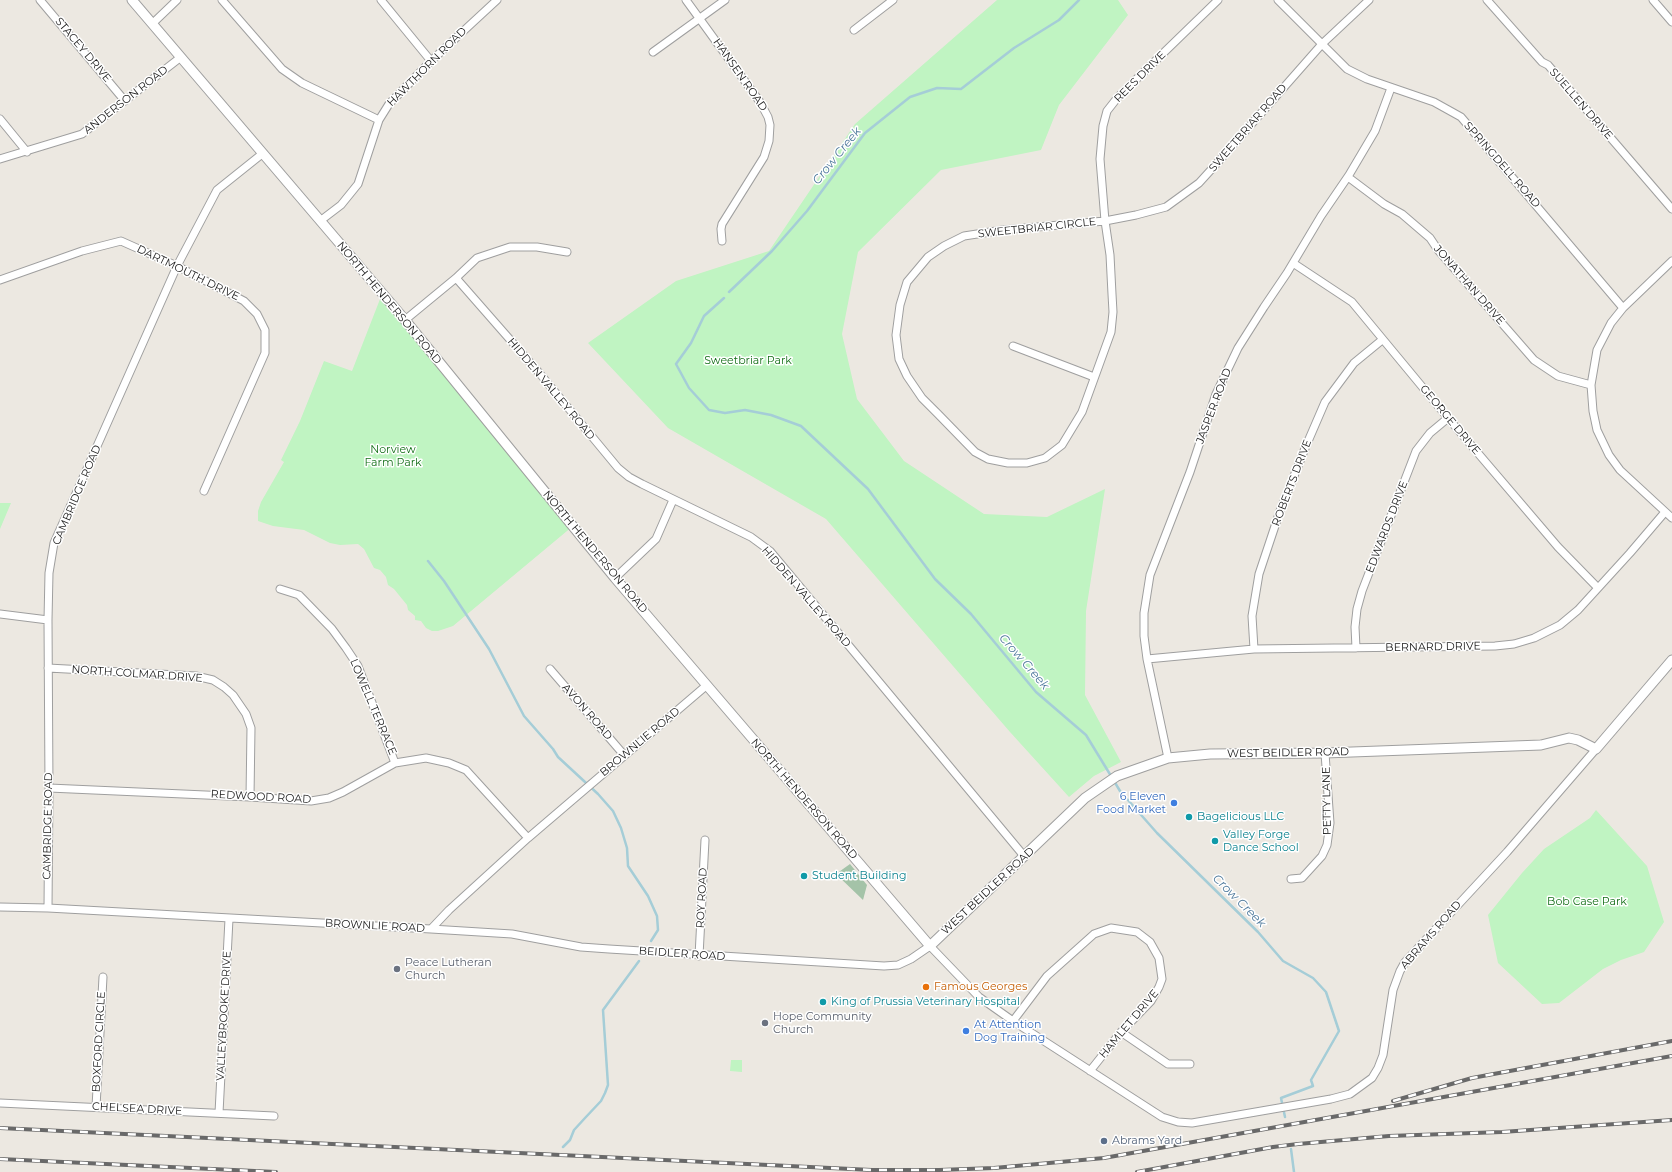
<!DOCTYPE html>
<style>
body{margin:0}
canvas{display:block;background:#ece8e1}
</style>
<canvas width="1672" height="1172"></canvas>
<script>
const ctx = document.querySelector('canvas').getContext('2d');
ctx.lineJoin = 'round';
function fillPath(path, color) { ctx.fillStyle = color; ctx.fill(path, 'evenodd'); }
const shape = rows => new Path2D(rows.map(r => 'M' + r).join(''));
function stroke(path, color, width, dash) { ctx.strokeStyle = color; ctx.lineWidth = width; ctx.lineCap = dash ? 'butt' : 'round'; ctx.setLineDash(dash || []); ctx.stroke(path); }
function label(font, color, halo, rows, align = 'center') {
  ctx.font = font + ' Montserrat,sans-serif'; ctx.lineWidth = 3; ctx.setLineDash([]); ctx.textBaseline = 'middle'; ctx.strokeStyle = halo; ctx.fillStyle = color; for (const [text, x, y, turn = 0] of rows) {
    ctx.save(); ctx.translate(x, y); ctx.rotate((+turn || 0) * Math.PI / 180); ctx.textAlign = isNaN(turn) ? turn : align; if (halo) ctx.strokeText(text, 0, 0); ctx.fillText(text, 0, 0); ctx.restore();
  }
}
fillPath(shape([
 [850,864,867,885,863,900,836,874]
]), '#a4c3a8');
fillPath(shape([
 [997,0,1118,0,1128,15,1059,105,1041,150,941,170,858,252,842,334,857,399,904,461,984,514,1047,517,1105,489,1086,611,1085,695,1121,762,1094,776,1069,797,1010,732,826,519,668,428,588,343,676,281,769,251,855,124],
 [382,294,573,526,453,626,438,631,432,631,426,628,421,621,415,620,415,616,408,610,407,605,394,589,388,585,386,577,380,570,374,568,364,549,358,544,340,545,330,543,304,530,273,526,258,521,258,511,261,502,284,462,281,460,300,421,324,361,352,371],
 [0,503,11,503,0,529],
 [1596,810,1647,866,1664,922,1644,952,1621,960,1603,969,1559,1003,1542,1004,1498,963,1488,915,1522,873,1544,849,1590,818],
 [731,1060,742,1060,742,1072,730,1071]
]), '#c0f4c2');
stroke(shape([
 [729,292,772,251,807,211,865,133,910,97,937,88,961,89,1014,48,1059,20,1079,0],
 [724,298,704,316,691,343,676,364,689,388,709,410,725,413,745,410,771,415,801,426,868,489,935,579,971,614,1036,692,1086,735,1111,776],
 [428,561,444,581,489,649,524,716,553,749,558,757,598,794,613,811,621,828,627,848,628,866,648,896,657,916,658,930,651,941],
 [1114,781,1120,791,1157,833,1258,932,1283,961,1313,978,1326,992,1339,1031,1311,1080,1313,1086,1281,1098,1285,1117],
 [563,1147,570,1140,574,1130,585,1118,601,1101,605,1093,608,1085,603,1010,639,961],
 [1291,1149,1294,1172]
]), '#a5cdd7', 2.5);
const minor = shape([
 [40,0,125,101],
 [222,0,282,69,302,83,379,120],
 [381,0,431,61],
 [686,0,760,102,768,117,770,125,769,141,764,157,722,224,721,229,722,241],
 [1218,0,1118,97,1107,111,1103,126,1100,159,1105,221,1136,215,1166,207,1199,183,1219,161,1322,44,1369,0],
 [1278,0,1347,69,1367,79,1434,102,1461,117,1623,308],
 [1487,0,1542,62,1548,65,1672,209],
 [1653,0,1672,22],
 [152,24,177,0],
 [854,30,893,0],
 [653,52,725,0],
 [0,119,27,152],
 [0,159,82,134,181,57],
 [1348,177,1384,204,1402,214,1430,238,1438,250,1534,360,1558,376,1591,385],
 [320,221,341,205,358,184,379,120,389,104,431,61,497,0],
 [1105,221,1110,255,1112,294,1113,312,1111,332,1082,412,1062,445,1045,458,1027,463,1008,463,988,459,975,452,938,414,922,398,907,376,899,359,896,335,900,305,907,282,928,257,944,246,964,236,1003,230,1105,221],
 [1672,261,1623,308,1611,323,1597,350,1591,385,1593,411,1597,430,1609,455,1620,470,1672,518],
 [1293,263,1352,302,1448,418,1558,547,1598,588],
 [456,278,541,375,618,468,629,477,642,484,751,537,770,551,1024,856],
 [0,280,82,251,121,241,177,266,244,301,257,314,265,330,265,353,204,491],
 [405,320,456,278,477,258,510,247,537,247,567,252],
 [1013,346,1094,377],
 [615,578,656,539,673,500],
 [280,589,299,595,332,629,346,648,358,666,395,763],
 [0,614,48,620],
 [1356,648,1355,627,1357,609,1362,591,1416,451,1430,433,1448,418],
 [1254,649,1252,616,1259,574,1280,511,1306,446,1325,402,1354,363,1382,340],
 [1147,659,1254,649,1495,646,1514,644,1534,638,1560,625,1578,610,1630,553,1665,512],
 [48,668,196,676,213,680,224,687,233,695,246,714,251,728,250,797],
 [550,669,624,755],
 [1168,758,1147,659,1144,636,1144,613,1150,575,1190,472,1216,394,1238,348,1264,307,1287,273,1321,216,1349,175,1375,131,1391,88],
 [49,788,250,797,311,801,329,798,343,792,395,763,426,758,449,763,466,770,528,838],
 [1291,879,1302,878,1322,856,1327,845,1330,823,1325,753],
 [0,907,48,908,431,929,449,910,528,838,707,685],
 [48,908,49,788,48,620,49,573,54,543,177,266,217,190,262,154],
 [431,929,512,934,581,947,609,949,884,966,898,965,911,959,930,946,979,997,1013,1021,1162,1117,1178,1122,1192,1123,1331,1099,1350,1094,1372,1078,1378,1068,1383,1055,1393,990,1400,971,1405,962,1507,852,1596,749],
 [699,956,705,840],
 [1013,1021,1047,976,1094,934,1111,928,1137,932,1150,942,1159,958,1162,979,1159,987,1151,1001,1121,1032,1090,1071],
 [1121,1032,1168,1064,1190,1064],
 [0,1103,274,1116],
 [96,1107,103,977],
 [219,1113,229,919]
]);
const tertiary = shape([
 [132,0,405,320,615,578,930,946,1085,798,1117,776,1168,758,1210,754,1325,753,1541,745,1569,738,1578,740,1596,749,1672,660]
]);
stroke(minor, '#9f9f9f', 9);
stroke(tertiary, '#9f9f9f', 11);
stroke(minor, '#fff', 7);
stroke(tertiary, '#fff', 9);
const rail = shape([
 [1393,1101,1472,1078,1672,1041],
 [0,1128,872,1170,939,1170,994,1168,1104,1158,1672,1056],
 [0,1159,276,1172],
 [1137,1172,1273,1147,1298,1144,1389,1136,1502,1132,1672,1120]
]);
stroke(rail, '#696969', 4);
stroke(rail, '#fff', 2.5, [8]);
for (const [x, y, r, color] of [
 [1174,803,4,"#3f7fe0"],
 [1189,817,4,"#0f9aa8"],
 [1215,841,4,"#0f9aa8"],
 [804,876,4,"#0f9aa8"],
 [397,969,4,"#6b7280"],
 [926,987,4,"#e8710a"],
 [823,1002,4,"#0f9aa8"],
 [765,1023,4,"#6b7280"],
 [966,1031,4,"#3f7fe0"],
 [1104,1141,4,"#5c6f8a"]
]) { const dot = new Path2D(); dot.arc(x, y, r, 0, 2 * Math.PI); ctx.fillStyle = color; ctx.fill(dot); stroke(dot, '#fff', 1.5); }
label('11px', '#1b1b1b', '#fff', [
 ["STACEY DRIVE",83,50,50],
 ["HAWTHORN ROAD",427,67,-45],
 ["HANSEN ROAD",740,75,55],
 ["REES DRIVE",1140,77,-45],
 ["ANDERSON ROAD",126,100,-38],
 ["SUELLEN DRIVE",1581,104,49],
 ["SWEETBRIAR ROAD",1248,128,-49],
 ["SPRINGDELL ROAD",1502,165,49],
 ["SWEETBRIAR CIRCLE",1037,228,-6],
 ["DARTMOUTH DRIVE",188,273,26],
 ["JONATHAN DRIVE",1469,285,49],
 ["NORTH HENDERSON ROAD",389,303,50],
 ["HIDDEN VALLEY ROAD",551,389,50],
 ["JASPER ROAD",1214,406,-69],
 ["GEORGE DRIVE",1450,420,50],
 ["ROBERTS DRIVE",1292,483,-69],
 ["CAMBRIDGE ROAD",77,495,-67],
 ["EDWARDS DRIVE",1387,527,-69],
 ["NORTH HENDERSON ROAD",595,552,50],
 ["HIDDEN VALLEY ROAD",806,597,49],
 ["BERNARD DRIVE",1433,647,-1],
 ["NORTH COLMAR DRIVE",137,674,4],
 ["LOWELL TERRACE",373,707,67],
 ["AVON ROAD",587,712,49],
 ["BROWNLIE ROAD",640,742,-40],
 ["WEST BEIDLER ROAD",1288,753,-1],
 ["REDWOOD ROAD",261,797,3],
 ["NORTH HENDERSON ROAD",804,799,49],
 ["PETTY LANE",1327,801,-91],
 ["CAMBRIDGE ROAD",48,826,-89],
 ["WEST BEIDLER ROAD",988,891,-43],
 ["ROY ROAD",702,898,-87],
 ["BROWNLIE ROAD",375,926,3],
 ["ABRAMS ROAD",1431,935,-49],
 ["BEIDLER ROAD",682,954,4],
 ["VALLEYBROOKE DRIVE",224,1016,-87],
 ["HAMLET DRIVE",1129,1024,-50],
 ["BOXFORD CIRCLE",99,1042,-87],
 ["CHELSEA DRIVE",137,1109,3]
]);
label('11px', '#136f17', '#fff', [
 ["Sweetbriar Park",748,361],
 ["Norview",393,450],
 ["Farm Park",393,463],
 ["Bob Case Park",1587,902]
]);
label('11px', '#366cbe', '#fff', [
 ["6 Eleven",1166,797],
 ["Food Market",1166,810],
 ["At Attention",974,1025,"left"],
 ["Dog Training",974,1038,"left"]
], 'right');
label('11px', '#0d838f', '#fff', [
 ["Bagelicious LLC",1197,817],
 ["Valley Forge",1223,835],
 ["Dance School",1223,848],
 ["Student Building",812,876],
 ["King of Prussia Veterinary Hospital",831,1002]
], 'left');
label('11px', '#5b616d', '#fff', [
 ["Peace Lutheran",405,963],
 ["Church",405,976],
 ["Hope Community",773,1017],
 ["Church",773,1030]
], 'left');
label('11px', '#c56008', '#fff', [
 ["Famous Georges",934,987]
], 'left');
label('11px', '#4e5e75', '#fff', [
 ["Abrams Yard",1112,1141]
], 'left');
label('italic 12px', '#4d789b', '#fff', [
 ["Crow Creek",837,156,-51],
 ["Crow Creek",1024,662,49],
 ["Crow Creek",1239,901,45]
]);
</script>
